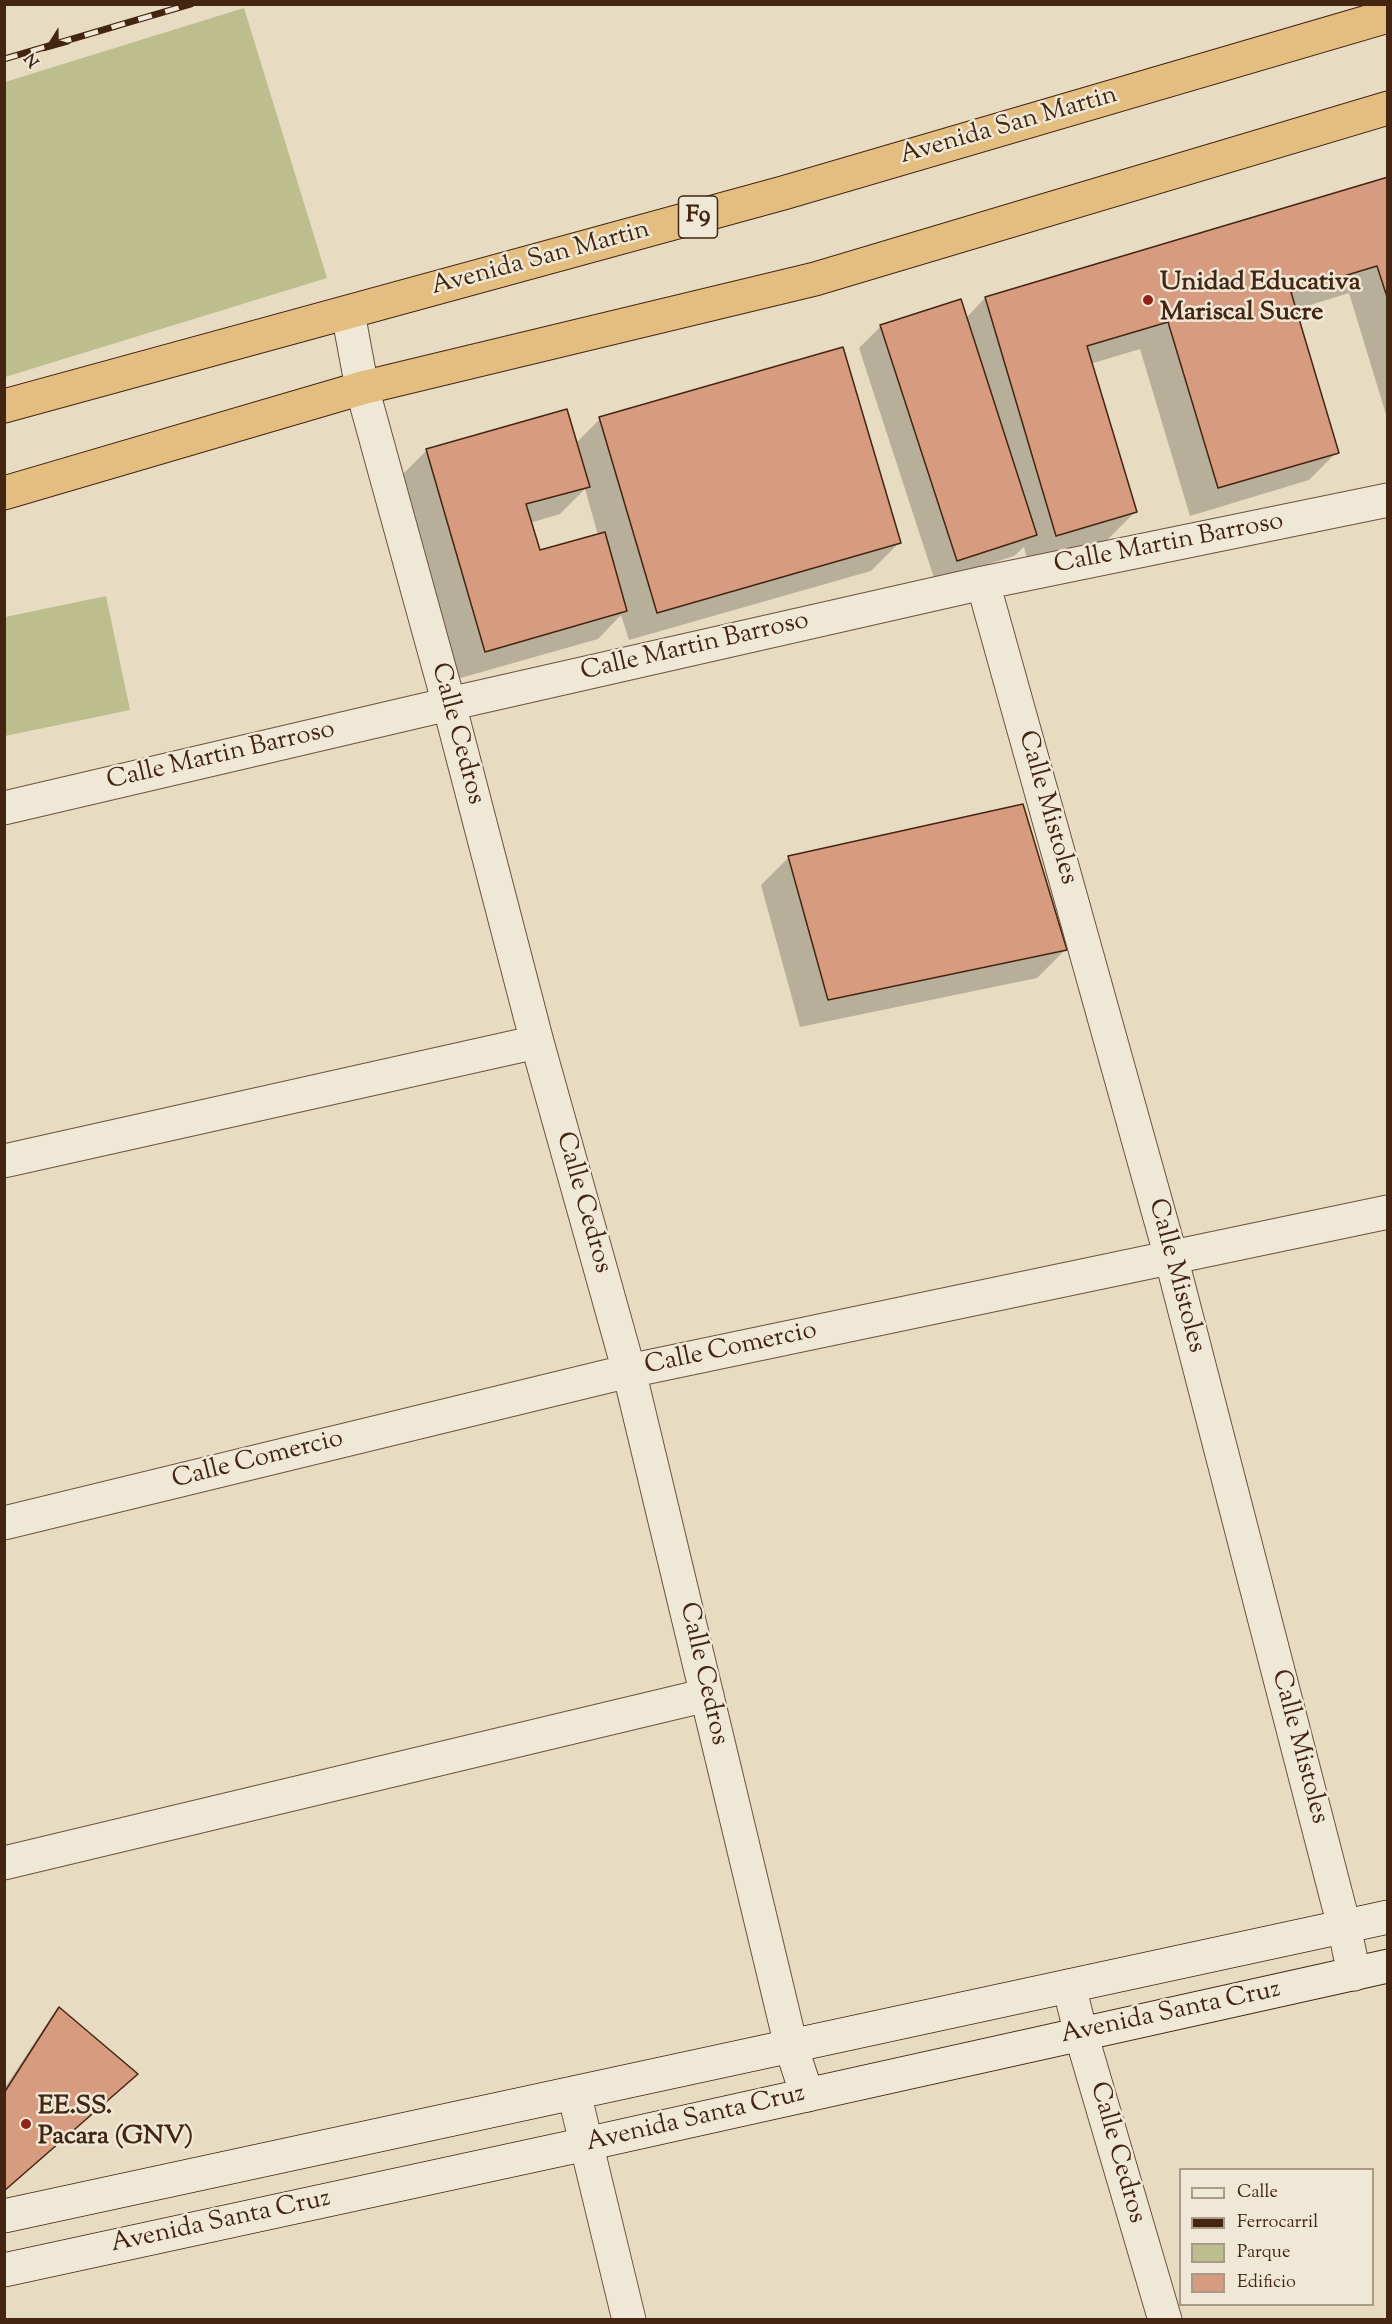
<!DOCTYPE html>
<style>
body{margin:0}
#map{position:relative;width:1392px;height:2324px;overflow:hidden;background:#e7dbc2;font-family:"Sorts Mill Goudy",serif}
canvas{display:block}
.frame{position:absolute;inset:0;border:6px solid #432511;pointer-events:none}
.legend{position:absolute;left:1179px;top:2168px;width:195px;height:138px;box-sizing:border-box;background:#efe8d7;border:2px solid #aa9a88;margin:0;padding:8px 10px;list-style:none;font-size:18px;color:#432511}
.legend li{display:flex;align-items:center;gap:12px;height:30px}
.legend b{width:30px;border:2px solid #aa9a88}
.north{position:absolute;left:18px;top:18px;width:60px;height:60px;-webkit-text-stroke:4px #efe8d7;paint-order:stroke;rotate:233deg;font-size:16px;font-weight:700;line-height:24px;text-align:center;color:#432511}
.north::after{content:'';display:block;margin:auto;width:21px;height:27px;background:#432511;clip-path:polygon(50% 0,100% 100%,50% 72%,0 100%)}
</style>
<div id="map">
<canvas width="1392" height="2324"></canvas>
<div class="frame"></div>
<ul class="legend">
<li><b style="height:8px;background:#efe8d7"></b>Calle</li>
<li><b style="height:8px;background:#432511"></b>Ferrocarril</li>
<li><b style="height:16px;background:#bdbe8e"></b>Parque</li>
<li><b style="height:16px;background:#d79c80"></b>Edificio</li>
</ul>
<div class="north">N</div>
</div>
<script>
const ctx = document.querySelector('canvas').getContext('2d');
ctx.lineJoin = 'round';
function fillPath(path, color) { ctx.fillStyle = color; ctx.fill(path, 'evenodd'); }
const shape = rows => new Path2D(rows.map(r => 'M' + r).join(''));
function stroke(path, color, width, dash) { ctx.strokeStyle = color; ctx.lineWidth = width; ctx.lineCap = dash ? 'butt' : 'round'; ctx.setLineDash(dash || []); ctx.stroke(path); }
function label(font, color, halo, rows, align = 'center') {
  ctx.font = font + ' "Sorts Mill Goudy",serif'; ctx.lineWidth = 5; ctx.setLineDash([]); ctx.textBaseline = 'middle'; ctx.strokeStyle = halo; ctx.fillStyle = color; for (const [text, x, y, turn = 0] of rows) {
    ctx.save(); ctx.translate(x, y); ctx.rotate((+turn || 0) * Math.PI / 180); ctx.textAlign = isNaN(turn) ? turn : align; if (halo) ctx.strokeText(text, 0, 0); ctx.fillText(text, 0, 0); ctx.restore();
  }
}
fillPath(shape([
 [244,8,327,278,5,377,5,82],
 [106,596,130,710,5,736,5,617]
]), '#bdbe8e');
fillPath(shape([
 [1388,179,1388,421,1349,293,1294,310,1337,452,1309,480,1190,516,1140,349,1090,364,1135,512,1107,540,1028,563,1024,547,1014,556,935,581,859,348,881,326,966,318,985,298],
 [600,419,899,543,871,571,629,640,621,615,598,639,457,679,399,478,427,450,576,443],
 [585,489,598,535,539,552,530,523,560,514],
 [789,857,1065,950,1037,978,800,1027,761,885],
 [59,2009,4,2190,4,2089,52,2016]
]), '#0003');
const building = shape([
 [1388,177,1388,300,1377,266,1291,292,1339,453,1218,488,1168,322,1087,346,1137,512,1056,536,985,297,1388,177],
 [961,299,1037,535,957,561,880,325,961,299],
 [843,347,901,543,657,613,599,417,843,347],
 [567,409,590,487,526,504,540,550,605,532,627,611,485,652,426,449,567,409],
 [1023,804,1067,950,828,1000,788,856,1023,804],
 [59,2007,138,2074,4,2191,4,2093,59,2007]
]);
fillPath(building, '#d79c80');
stroke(building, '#432511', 1.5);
const street = shape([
 [348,313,362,388,449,704,537,1042,629,1371,791,2046,807,2095],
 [983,583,1171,1257,1344,1926,1354,1974],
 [4,808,449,704,983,583,1388,500],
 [4,1161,537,1042],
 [4,1523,629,1371,1388,1212],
 [4,1863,707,1695],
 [1069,1986,1081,2034,1165,2320],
 [574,2093,629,2320]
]);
const secondary = shape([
 [4,2216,1388,1917],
 [4,2270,586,2144,1388,1966]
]);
const highway = shape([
 [4,406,783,193,1388,16],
 [4,493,362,388,815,279,1388,108]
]);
stroke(street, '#6c523d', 35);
stroke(secondary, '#432511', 35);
stroke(highway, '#432511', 35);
stroke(street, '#efe8d7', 33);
stroke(secondary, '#efe8d7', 33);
stroke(highway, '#e4be81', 33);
const rail = shape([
 [4,59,191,4]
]);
stroke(rail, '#432511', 7);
stroke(rail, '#efe8d7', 4.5, [14]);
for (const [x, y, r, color] of [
 [1148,300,6,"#8f2418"],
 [26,2124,6,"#8f2418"]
]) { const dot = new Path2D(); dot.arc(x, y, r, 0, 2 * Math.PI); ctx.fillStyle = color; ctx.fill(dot); stroke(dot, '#efe8d7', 2); }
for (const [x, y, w] of [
 [698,217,39]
]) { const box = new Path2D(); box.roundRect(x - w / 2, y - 21, w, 42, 4.5); ctx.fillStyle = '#efe8d7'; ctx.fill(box); stroke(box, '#432511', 1.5); }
label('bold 24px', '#432511', null, [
 ["F9",698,217]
]);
label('26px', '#432511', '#efe8d7', [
 ["Avenida San Martin",1009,127,-16],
 ["Avenida San Martin",541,260,-15],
 ["Calle Martin Barroso",1169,545,-11],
 ["Calle Martin Barroso",695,648,-13],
 ["Calle Cedros",456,734,75],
 ["Calle Martin Barroso",221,757,-13],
 ["Calle Mistoles",1046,808,74],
 ["Calle Cedros",582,1203,74],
 ["Calle Mistoles",1175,1276,75],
 ["Calle Comercio",731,1350,-12],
 ["Calle Comercio",258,1461,-14],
 ["Calle Cedros",702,1674,77],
 ["Calle Mistoles",1298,1747,75],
 ["Avenida Santa Cruz",1171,2014,-12],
 ["Avenida Santa Cruz",696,2120,-13],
 ["Calle Cedros",1116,2153,74],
 ["Avenida Santa Cruz",221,2223,-12]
]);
label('bold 26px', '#432511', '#efe8d7', [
 ["Unidad Educativa",1160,285],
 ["Mariscal Sucre",1160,315],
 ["EE.SS.",38,2109],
 ["Pacara (GNV)",38,2139]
], 'left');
</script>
